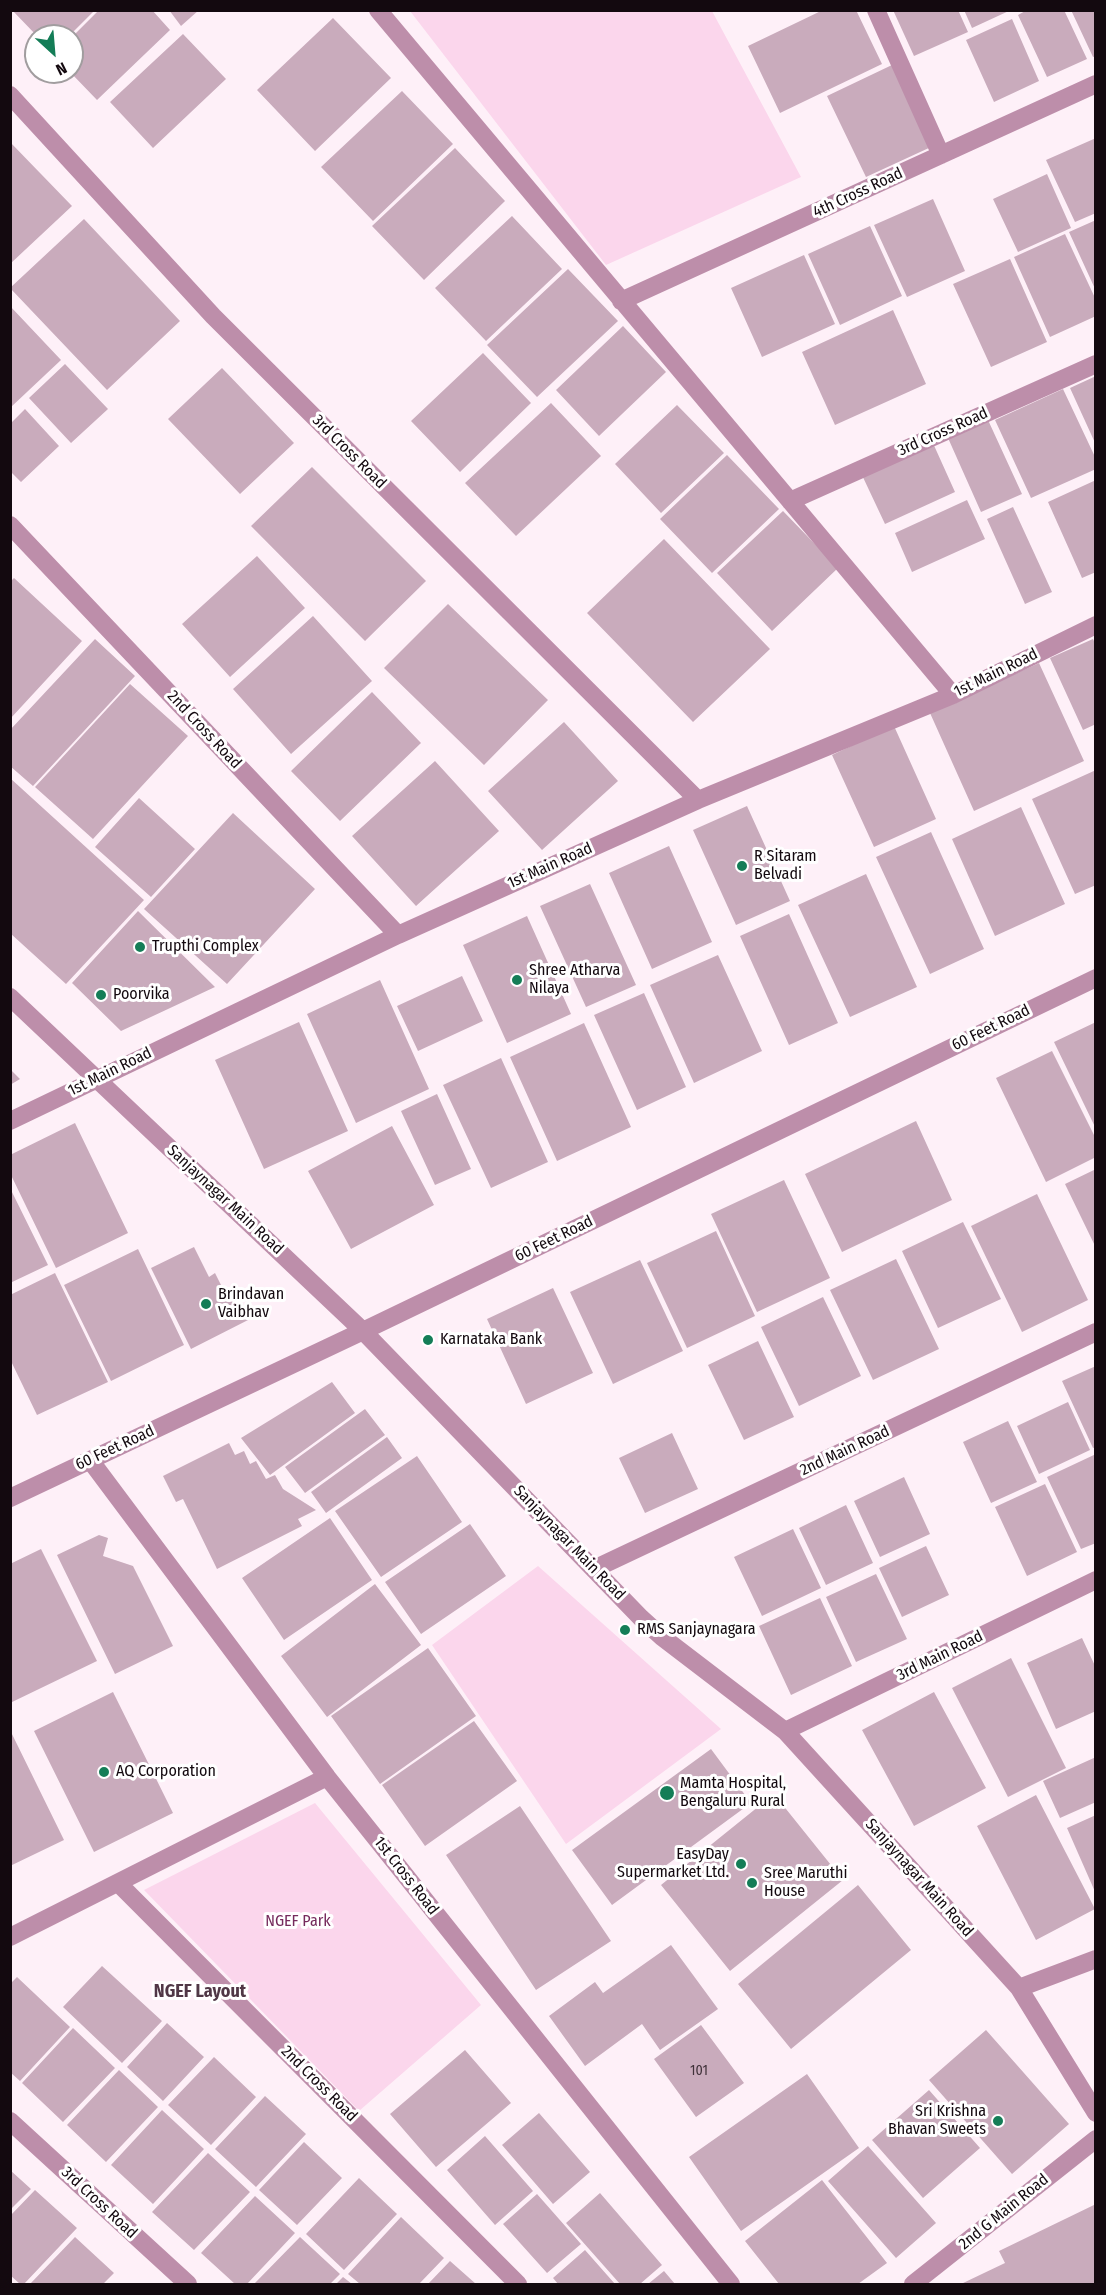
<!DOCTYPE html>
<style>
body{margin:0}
#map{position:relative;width:1106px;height:2295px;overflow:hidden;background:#fef0f8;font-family:"Fira Sans Condensed",sans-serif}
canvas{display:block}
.frame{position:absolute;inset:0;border:12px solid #13090f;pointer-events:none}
.north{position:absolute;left:24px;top:24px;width:60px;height:60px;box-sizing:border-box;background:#fff;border:2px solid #a19d9f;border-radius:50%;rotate:154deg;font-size:16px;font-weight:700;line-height:24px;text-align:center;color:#13090f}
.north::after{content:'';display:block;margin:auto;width:21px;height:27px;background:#147d57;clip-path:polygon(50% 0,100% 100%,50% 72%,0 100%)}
</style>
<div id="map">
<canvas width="1106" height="2295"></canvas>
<div class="frame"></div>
<div class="north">N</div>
</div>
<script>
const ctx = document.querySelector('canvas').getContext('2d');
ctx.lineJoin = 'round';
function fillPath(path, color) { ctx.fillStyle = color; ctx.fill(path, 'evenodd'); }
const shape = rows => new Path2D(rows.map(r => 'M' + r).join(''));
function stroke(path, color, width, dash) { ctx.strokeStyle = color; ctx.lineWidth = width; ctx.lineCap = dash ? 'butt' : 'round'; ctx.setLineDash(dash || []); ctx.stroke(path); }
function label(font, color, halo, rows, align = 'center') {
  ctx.font = font + ' "Fira Sans Condensed",sans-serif'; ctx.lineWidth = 6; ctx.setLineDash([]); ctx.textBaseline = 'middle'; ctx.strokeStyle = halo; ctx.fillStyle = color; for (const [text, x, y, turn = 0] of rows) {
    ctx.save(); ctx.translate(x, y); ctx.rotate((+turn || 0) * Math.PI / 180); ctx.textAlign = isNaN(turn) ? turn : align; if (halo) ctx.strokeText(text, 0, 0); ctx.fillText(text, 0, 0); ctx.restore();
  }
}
fillPath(shape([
 [410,11,712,11,801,177,606,265],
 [538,1566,721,1729,566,1844,432,1645],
 [315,1803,481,2005,359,2111,144,1890]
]), '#fbd6ec');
fillPath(shape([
 [12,10,95,10,69,36,37,36],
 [99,10,152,10,170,30,97,100,70,72,72,72,72,37],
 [169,10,199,10,181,26],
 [823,10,856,10,882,64,780,113,748,46],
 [893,10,958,10,968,32,914,56],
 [964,10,1011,10,972,28],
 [1027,10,1064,10,1087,59,1047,77,1018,15],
 [1071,10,1096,10,1096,56,1093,57],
 [333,18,391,78,315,151,257,90],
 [1012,19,1039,81,994,102,966,40],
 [183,34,226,79,153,148,110,102],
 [892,65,931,147,866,177,827,96],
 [402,91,453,144,373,221,321,167],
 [1096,138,1096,213,1075,222,1046,160],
 [10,142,72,206,10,264],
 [455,148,505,201,424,280,372,226],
 [1047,174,1071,228,1018,252,993,199],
 [933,199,965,271,907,297,874,225],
 [512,216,562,269,486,341,435,288],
 [84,219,180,321,107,390,10,288],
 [1096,220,1096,291,1069,232],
 [870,226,902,296,840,325,808,254],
 [1065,234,1096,300,1096,316,1050,337,1014,257],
 [804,255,835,324,762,357,731,288],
 [1010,259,1047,342,991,367,953,284],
 [568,269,618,321,537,397,487,345],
 [10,306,61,360,10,408],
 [893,310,926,384,835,425,802,352],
 [623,326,666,372,599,436,556,390],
 [483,353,531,403,460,472,411,421],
 [65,364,108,409,71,443,29,398],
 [222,368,294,443,240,494,168,419],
 [1096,376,1096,445,1070,388],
 [1063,389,1096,459,1096,469,1031,498,995,420],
 [551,403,601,456,516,536,465,483],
 [677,405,724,453,661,513,615,464],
 [25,409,59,446,21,482,10,471,10,424],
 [988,420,1022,494,981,512,948,438],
 [932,441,955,492,885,524,861,473],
 [727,455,779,509,712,573,660,519],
 [312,467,426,581,365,641,251,526],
 [1096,480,1096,572,1082,578,1048,502],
 [967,500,985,539,912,572,895,533],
 [1013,507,1052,592,1025,604,987,519],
 [783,511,838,568,772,631,717,573],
 [664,539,770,649,693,722,587,613],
 [257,556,305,608,230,677,182,624],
 [14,578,82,641,10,719,10,582],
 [448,604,548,700,484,765,384,668],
 [313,616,372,681,291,754,233,689],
 [95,639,135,676,33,786,10,766,10,730],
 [1093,639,1096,645,1096,724,1083,730,1050,658],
 [1039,663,1084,761,974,811,930,713],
 [130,684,188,736,93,839,35,787],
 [372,692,421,743,340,821,291,771],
 [564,722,618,781,542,850,488,791],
 [894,726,936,819,874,847,832,755],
 [435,761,499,831,416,906,352,836],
 [1096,770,1096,885,1075,894,1032,799],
 [10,778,144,900,66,984,10,933],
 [139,798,195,849,151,897,95,847],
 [747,806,790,901,736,925,693,830],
 [1021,807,1065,904,995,936,952,839],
 [233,813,315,889,227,984,144,909],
 [931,832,984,949,930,974,876,857],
 [669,846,712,942,652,969,609,873],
 [866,874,917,987,850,1017,798,905],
 [590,884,636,985,586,1007,540,906],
 [138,911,215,987,121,1031,72,983],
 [789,914,838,1023,789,1045,740,936],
 [527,916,571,1014,507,1043,463,945],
 [718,955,762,1051,694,1083,650,985],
 [462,976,483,1021,418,1051,397,1006],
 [380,980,429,1089,356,1123,307,1014],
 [644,993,686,1087,637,1110,594,1015],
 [299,1022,348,1131,264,1169,215,1060],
 [1096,1022,1096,1129,1054,1042],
 [584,1023,631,1127,557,1161,510,1057],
 [1052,1051,1096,1139,1096,1157,1046,1182,996,1078],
 [501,1058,548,1162,491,1188,443,1085],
 [10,1069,20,1079,10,1085],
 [437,1094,471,1169,435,1185,401,1111],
 [916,1121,952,1200,842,1252,805,1174],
 [75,1123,128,1233,56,1268,10,1173,10,1155],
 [392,1126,434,1205,351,1249,308,1171],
 [1096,1169,1096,1248,1065,1184],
 [784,1180,830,1278,757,1312,711,1214],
 [10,1188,48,1265,10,1283],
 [1037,1194,1088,1300,1022,1332,971,1226],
 [963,1222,1001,1299,938,1328,902,1251],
 [716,1231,755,1316,687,1348,647,1263],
 [194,1247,209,1277,215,1273,224,1291,228,1289,240,1313,248,1309,252,1318,191,1349,151,1268],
 [138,1249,184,1345,111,1381,64,1285],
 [896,1259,939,1349,873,1380,830,1290],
 [640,1260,683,1351,613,1384,570,1292],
 [55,1273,108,1382,37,1415,10,1359,10,1295],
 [553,1288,593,1373,526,1404,487,1319],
 [823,1297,861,1376,799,1406,761,1327],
 [758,1341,794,1417,744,1440,708,1365],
 [1096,1366,1096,1447,1093,1448,1062,1381],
 [332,1382,355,1413,270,1475,241,1438],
 [1068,1402,1090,1450,1039,1474,1017,1426],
 [365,1409,385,1435,305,1493,285,1467],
 [1008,1421,1037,1482,991,1503,963,1442],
 [672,1433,698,1489,645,1513,619,1458],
 [387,1437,402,1458,326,1513,311,1492],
 [229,1443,235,1455,244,1451,250,1464,256,1461,266,1479,275,1475,283,1489,316,1510,298,1519,302,1526,217,1569,183,1499,176,1502,163,1476],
 [1096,1454,1096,1543,1081,1549,1047,1477],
 [417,1456,462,1522,381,1577,335,1511],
 [904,1477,930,1534,880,1557,854,1501],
 [1045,1484,1077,1552,1027,1576,995,1507],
 [846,1505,873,1563,826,1585,799,1528],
 [330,1518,372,1580,284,1640,242,1578],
 [470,1524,506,1576,421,1634,385,1582],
 [793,1529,821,1588,762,1616,734,1557],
 [99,1535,108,1538,103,1556,133,1566,173,1646,115,1674,57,1555],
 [926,1546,949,1595,902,1617,879,1568],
 [41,1549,97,1661,10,1703,10,1564],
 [876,1574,907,1639,856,1662,826,1597],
 [375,1584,421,1645,327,1717,281,1656],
 [820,1598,852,1666,791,1695,759,1626],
 [1082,1638,1096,1668,1096,1711,1056,1729,1027,1663],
 [428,1648,476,1716,380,1784,331,1716],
 [1011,1658,1066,1768,1008,1797,952,1688],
 [113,1692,173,1813,94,1852,34,1731],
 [934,1692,986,1788,914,1826,862,1730],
 [474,1721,517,1781,425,1846,382,1785],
 [10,1730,64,1840,10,1866],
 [711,1749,751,1803,612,1905,572,1850],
 [1096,1757,1096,1802,1060,1818,1043,1781],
 [774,1794,843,1880,730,1971,661,1885],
 [1036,1795,1095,1909,1036,1940,977,1826],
 [520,1806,611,1941,536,1990,446,1855],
 [1096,1815,1096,1894,1067,1828],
 [858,1885,911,1950,791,2049,738,1984],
 [671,1945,718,2009,660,2050,642,2024,585,2066,549,2016,595,1982,603,1993],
 [102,1966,162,2021,122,2063,63,2007],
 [17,1977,70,2027,20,2081,10,2072,10,1984],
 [167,2023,204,2057,163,2101,127,2067],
 [701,2025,744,2083,696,2117,654,2059],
 [73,2028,115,2068,63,2122,22,2083],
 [986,2030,1069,2124,1012,2174,929,2080],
 [465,2050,511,2103,436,2167,390,2114],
 [214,2057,256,2097,211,2145,168,2105],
 [119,2070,158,2107,106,2162,67,2125],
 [807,2074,859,2148,741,2231,689,2157],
 [929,2090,980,2148,923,2198,872,2140],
 [265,2096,306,2134,256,2187,215,2149],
 [162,2110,204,2149,153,2204,111,2165],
 [539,2113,590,2172,553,2204,502,2145],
 [485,2136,533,2191,495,2225,447,2170],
 [304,2142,342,2178,297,2225,259,2190],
 [868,2146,936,2223,896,2258,828,2181],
 [208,2153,250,2192,194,2250,152,2212],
 [10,2170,31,2189,10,2210],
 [359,2178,397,2214,344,2270,306,2234],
 [822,2180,887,2263,858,2284,779,2284,745,2241],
 [35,2190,77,2228,24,2284,20,2284,10,2275,10,2216],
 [600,2193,662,2265,640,2284,620,2284,566,2223],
 [537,2194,581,2244,547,2273,503,2224],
 [255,2196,295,2233,247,2284,235,2284,201,2253],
 [1096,2204,1096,2284,961,2284,1005,2263,999,2251],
 [401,2217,444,2258,419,2284,360,2284,348,2274],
 [75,2237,114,2273,103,2284,30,2284],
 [300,2237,340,2274,330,2284,254,2284],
 [585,2250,615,2284,558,2284,553,2278],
 [450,2261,476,2284,428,2284],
 [664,2271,675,2284,648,2284],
 [343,2277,352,2284,336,2284]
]), '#c9abbc');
stroke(shape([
 [378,10,953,695],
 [876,10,941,155],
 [10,95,213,316,698,800],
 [621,301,1096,84],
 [790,501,1096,364],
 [10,525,398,935],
 [10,997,363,1331,641,1618,662,1637,785,1731,1019,1988,1096,2113],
 [10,1121,398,935,698,800,953,695,1096,625],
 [90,1460,327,1777,731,2284],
 [10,1498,363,1331,1096,978],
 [594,1569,1096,1332],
 [785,1731,1096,1580],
 [119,1884,518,2284],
 [10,1937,327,1777],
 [1019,1988,1096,1959],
 [10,2121,188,2284],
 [913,2284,1096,2139]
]), '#bd8eaa', 18);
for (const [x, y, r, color] of [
 [742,866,6,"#147d57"],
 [140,947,6,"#147d57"],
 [517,980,6,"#147d57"],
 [101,995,6,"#147d57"],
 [206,1304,6,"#147d57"],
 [428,1340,6,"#147d57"],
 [625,1630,6,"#147d57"],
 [104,1772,6,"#147d57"],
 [667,1793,8,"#147d57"],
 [741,1864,6,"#147d57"],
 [752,1883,6,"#147d57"],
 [998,2121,6,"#147d57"]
]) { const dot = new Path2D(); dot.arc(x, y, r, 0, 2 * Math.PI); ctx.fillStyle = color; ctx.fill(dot); stroke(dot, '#fff', 2); }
label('14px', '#40323a', null, [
 ["101",699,2071]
]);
label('16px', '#13090f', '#fff', [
 ["4th Cross Road",858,193,-25],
 ["3rd Cross Road",943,432,-24],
 ["3rd Cross Road",349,452,45],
 ["1st Main Road",996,673,-26],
 ["2nd Cross Road",204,730,47],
 ["1st Main Road",550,866,-24],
 ["60 Feet Road",991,1028,-26],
 ["1st Main Road",110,1072,-26],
 ["Sanjaynagar Main Road",225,1200,43],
 ["60 Feet Road",554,1239,-26],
 ["60 Feet Road",115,1448,-25],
 ["2nd Main Road",845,1451,-25],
 ["Sanjaynagar Main Road",569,1543,46],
 ["3rd Main Road",940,1656,-26],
 ["1st Cross Road",406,1876,52],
 ["Sanjaynagar Main Road",919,1878,48],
 ["2nd Cross Road",319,2084,45],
 ["3rd Cross Road",99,2203,43],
 ["2nd G Main Road",1004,2212,-39]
]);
label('16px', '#13090f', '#fff', [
 ["R Sitaram",754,857],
 ["Belvadi",754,875],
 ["Trupthi Complex",152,947],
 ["Shree Atharva",529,971],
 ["Nilaya",529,989],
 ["Poorvika",113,995],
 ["Brindavan",218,1295],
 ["Vaibhav",218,1313],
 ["Karnataka Bank",440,1340],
 ["RMS Sanjaynagara",637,1630],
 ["AQ Corporation",116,1772],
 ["Mamta Hospital,",680,1784],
 ["Bengaluru Rural",680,1802],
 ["EasyDay",729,1855,"right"],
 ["Supermarket Ltd.",729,1873,"right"],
 ["Sree Maruthi",764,1874],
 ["House",764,1892],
 ["Sri Krishna",986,2112,"right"],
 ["Bhavan Sweets",986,2130,"right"]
], 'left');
label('16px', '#762b5d', '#fff', [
 ["NGEF Park",298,1922]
]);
label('bold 18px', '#503746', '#fff', [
 ["NGEF Layout",200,1992]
]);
</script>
